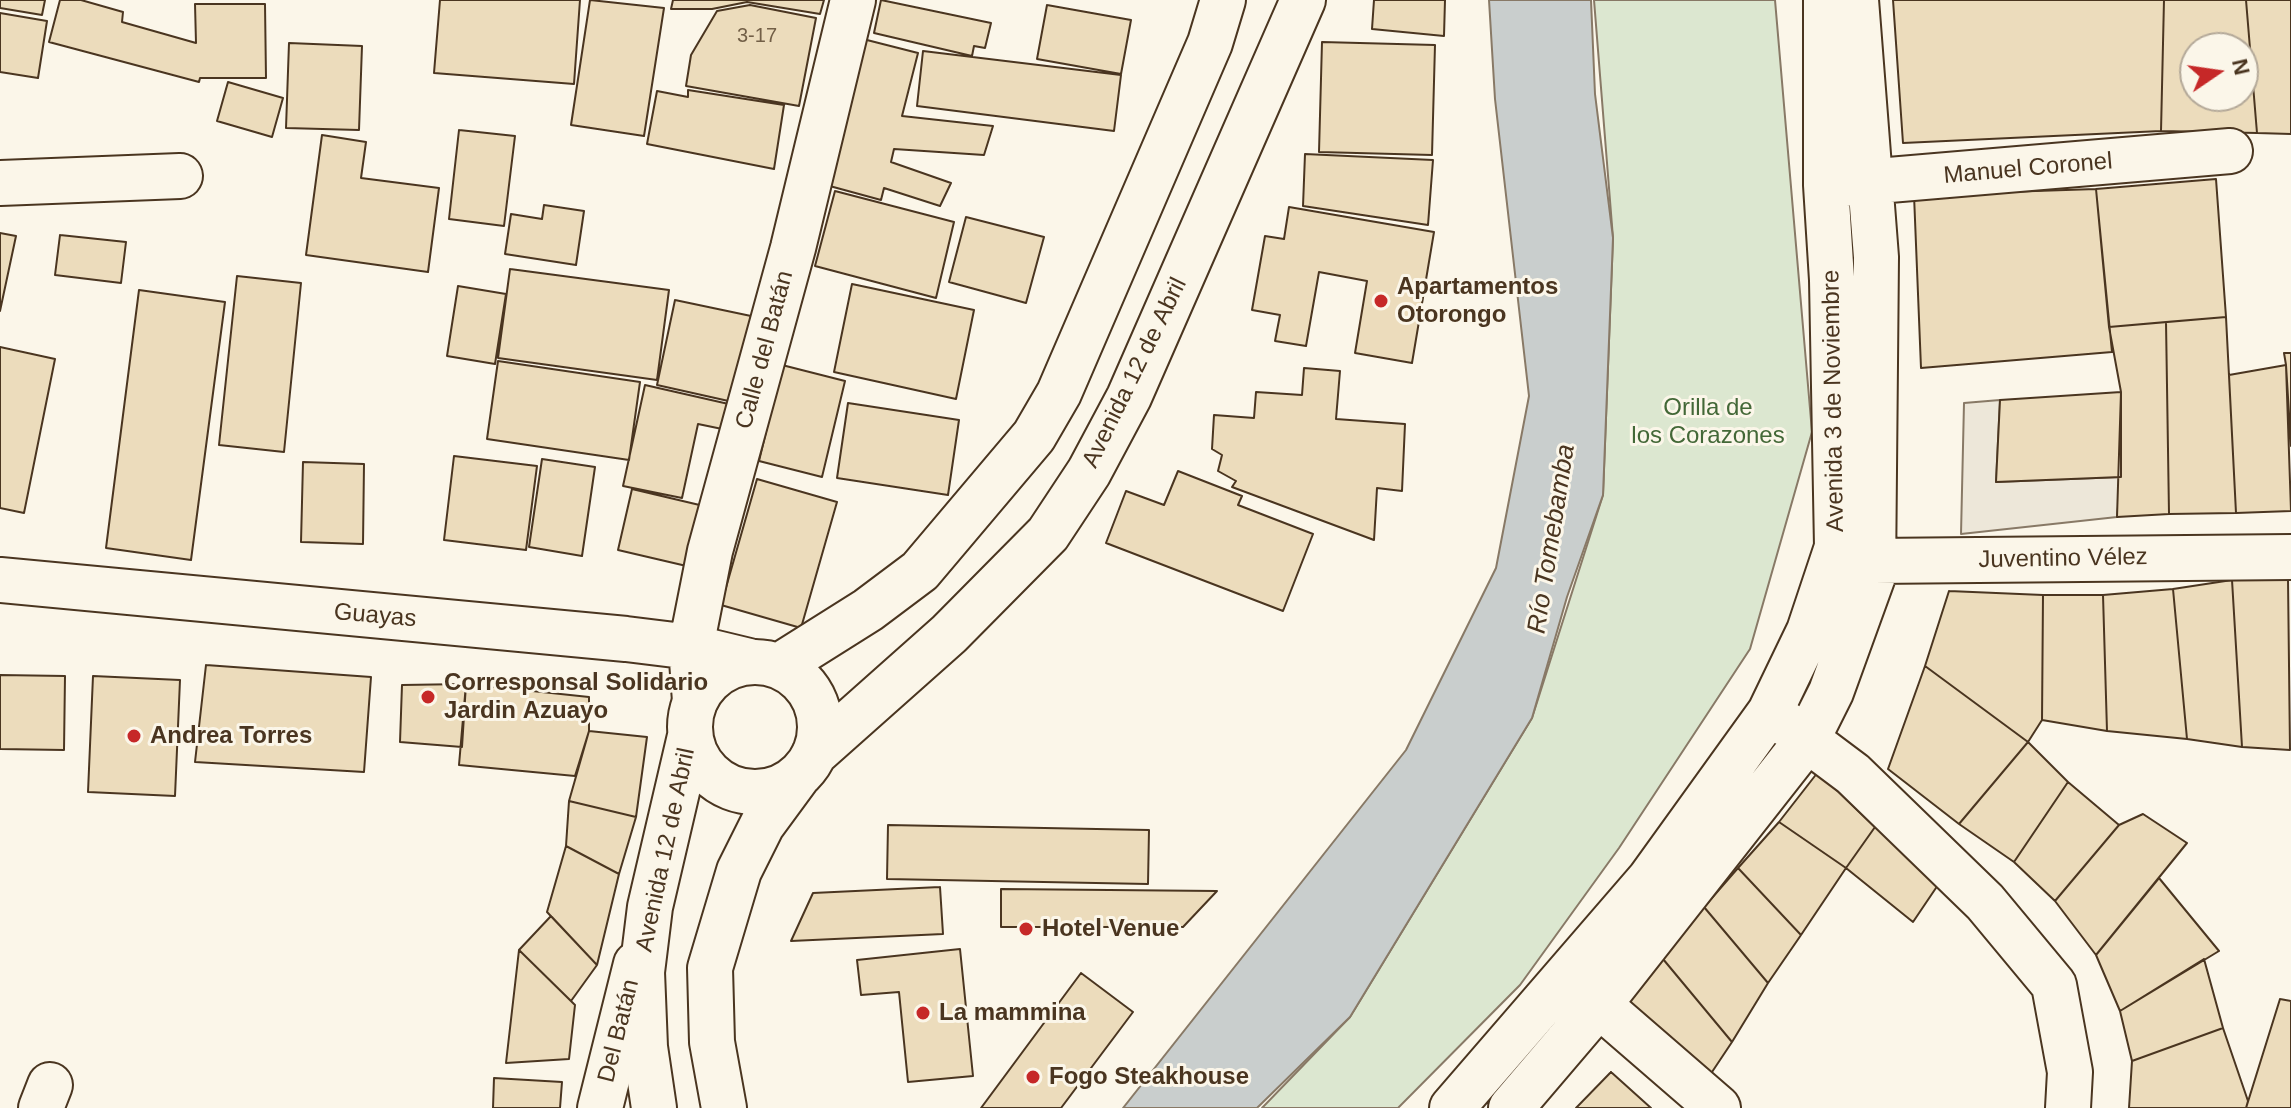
<!DOCTYPE html>
<meta charset="utf-8">
<style>
body{margin:0}
#map{position:relative;width:2291px;height:1108px;overflow:hidden;background:#fbf6e9;font-family:Helvetica,sans-serif}
canvas{display:block}
.north{position:absolute;left:2179px;top:32px;width:80px;height:80px;box-sizing:border-box;background:#fbf6e9;border:2px solid #b4a999;border-radius:50%;rotate:77deg;font-size:22px;font-weight:700;line-height:32px;text-align:center;color:#4a3520}
.north::after{content:'';display:block;margin:auto;width:28px;height:36px;background:#c62828;clip-path:polygon(50% 0,100% 100%,50% 72%,0 100%)}
</style>
<div id="map">
<canvas width="2291" height="1108"></canvas>
<div class="north">N</div>
</div>
<script>
const ctx = document.querySelector('canvas').getContext('2d');
ctx.lineJoin = 'round';
function fillPath(path, color) { ctx.fillStyle = color; ctx.fill(path, 'evenodd'); }
const shape = rows => new Path2D(rows.map(r => 'M' + r).join(''));
function stroke(path, color, width, dash) { ctx.strokeStyle = color; ctx.lineWidth = width; ctx.lineCap = dash ? 'butt' : 'round'; ctx.setLineDash(dash || []); ctx.stroke(path); }
function label(font, color, halo, rows, align = 'center') {
  ctx.font = font + ' Helvetica,sans-serif'; ctx.lineWidth = 6; ctx.setLineDash([]); ctx.textBaseline = 'middle'; ctx.strokeStyle = halo; ctx.fillStyle = color; for (const [text, x, y, turn = 0] of rows) {
    ctx.save(); ctx.translate(x, y); ctx.rotate((+turn || 0) * Math.PI / 180); ctx.textAlign = isNaN(turn) ? turn : align; if (halo) ctx.strokeText(text, 0, 0); ctx.fillText(text, 0, 0); ctx.restore();
  }
}
const green = shape([
 [1594,0,1775,0,1812,432,1750,649,1619,848,1520,985,1398,1108,1262,1108,1350,1017,1532,718,1603,495,1613,238,1594,0]
]);
fillPath(green, '#dce7d0');
stroke(green, '#887966', 2);
const parking = shape([
 [2000,400,1996,482,2121,477,2117,517,1961,534,1964,403,2000,400]
]);
fillPath(parking, '#ede7d9');
stroke(parking, '#887966', 2);
const water = shape([
 [1489,0,1591,0,1595,94,1613,238,1603,495,1567,597,1532,718,1350,1017,1257,1108,1123,1108,1406,750,1496,568,1529,396,1495,99,1489,0]
]);
fillPath(water, '#c9cecd');
stroke(water, '#887966', 2);
const building = shape([
 [0,0,45,0,42,15,0,8,0,0],
 [60,0,81,0,123,12,122,22,196,43,195,4,265,4,266,78,200,78,199,82,49,42,60,0],
 [440,0,580,0,574,84,434,73,440,0],
 [590,0,664,8,644,136,571,125,590,0],
 [673,0,824,0,820,14,747,2,712,9,671,9,673,0],
 [881,0,991,23,985,48,974,46,972,56,874,33,881,0],
 [1374,0,1445,0,1444,36,1372,29,1374,0],
 [1893,0,2164,0,2161,131,1903,143,1893,0],
 [2164,0,2246,0,2257,133,2161,131,2164,0],
 [2195,48,2243,48,2243,96,2195,96,2195,48],
 [2246,0,2291,0,2291,134,2257,133,2246,0],
 [750,5,816,18,799,106,686,86,691,55,717,11,750,5],
 [1047,5,1131,20,1121,74,1037,59,1047,5],
 [0,13,47,21,38,78,0,72,0,13],
 [863,39,918,53,902,116,993,126,984,155,894,149,891,162,951,183,940,206,884,188,881,200,826,185,863,39],
 [1322,42,1435,45,1432,155,1319,152,1322,42],
 [289,43,362,46,359,130,286,128,289,43],
 [923,51,1121,75,1114,131,917,106,923,51],
 [228,82,283,98,272,137,217,121,228,82],
 [688,90,784,105,774,169,647,144,657,91,688,97,688,90],
 [459,130,515,136,504,226,449,219,459,130],
 [322,135,366,142,361,178,439,188,428,272,306,255,322,135],
 [1305,154,1433,160,1428,225,1303,206,1305,154],
 [2216,179,2226,317,2109,327,2096,189,2216,179],
 [2096,189,2112,352,1921,368,1914,195,2096,189],
 [835,191,954,222,936,298,815,266,835,191],
 [544,205,584,211,576,265,505,254,511,214,542,219,544,205],
 [1289,207,1434,232,1412,363,1355,353,1367,281,1319,272,1306,346,1275,341,1280,315,1252,310,1265,236,1284,239,1289,207],
 [966,217,1044,237,1026,303,949,282,966,217],
 [0,233,16,236,0,311,0,233],
 [60,235,126,242,121,283,55,275,60,235],
 [510,269,669,290,657,380,498,358,510,269],
 [237,276,301,283,284,452,219,445,237,276],
 [852,284,974,310,956,399,834,372,852,284],
 [458,286,506,294,495,364,447,356,458,286],
 [139,290,225,302,191,560,106,548,139,290],
 [675,300,751,316,733,402,657,385,675,300],
 [2226,317,2236,513,2169,514,2166,322,2226,317],
 [2166,322,2169,514,2117,517,2121,392,2109,327,2166,322],
 [0,347,55,359,24,513,0,508,0,347],
 [2284,353,2291,353,2291,446,2286,365,2284,353],
 [498,361,640,382,629,460,487,439,498,361],
 [782,365,845,381,822,477,759,461,782,365],
 [2286,365,2291,511,2236,513,2229,375,2286,365],
 [1304,368,1340,371,1336,419,1405,424,1402,491,1377,488,1374,540,1232,487,1236,481,1218,471,1222,455,1212,449,1214,415,1254,418,1256,392,1302,395,1304,368],
 [645,385,733,405,727,430,698,424,682,498,623,486,645,385],
 [2121,392,2121,477,1996,482,2000,400,2121,392],
 [848,403,959,420,948,495,837,478,848,403],
 [454,456,537,466,526,550,444,540,454,456],
 [542,459,595,467,582,556,529,547,542,459],
 [303,462,364,464,363,544,301,542,303,462],
 [1178,471,1242,496,1238,505,1313,534,1283,611,1106,543,1126,491,1164,505,1178,471],
 [757,479,837,502,801,628,721,605,757,479],
 [632,489,708,507,695,568,618,550,632,489],
 [2288,579,2290,750,2242,747,2232,580,2288,579],
 [2232,580,2242,747,2187,739,2173,589,2232,580],
 [2173,589,2187,739,2107,731,2103,595,2173,589],
 [1949,591,2043,595,2042,720,2028,742,1925,666,1949,591],
 [2043,595,2103,595,2107,731,2042,720,2043,595],
 [206,665,371,677,364,772,195,762,206,665],
 [1925,666,2028,742,1959,824,1888,769,1925,666],
 [0,675,65,676,64,750,0,749,0,675],
 [93,676,180,680,175,796,88,792,93,676],
 [466,684,462,747,400,742,402,685,466,684],
 [466,684,589,697,589,731,575,776,459,765,466,684],
 [589,731,647,737,636,817,569,801,589,731],
 [2028,742,2068,782,2014,862,1959,824,2028,742],
 [1818,772,1875,827,1846,868,1779,822,1818,772],
 [2068,782,2119,825,2055,901,2014,862,2068,782],
 [569,801,636,817,619,874,566,846,569,801],
 [2143,814,2187,843,2096,955,2055,901,2119,825,2143,814],
 [1779,822,1846,868,1801,935,1738,868,1779,822],
 [888,825,1149,830,1148,884,887,879,888,825],
 [1875,827,1942,879,1913,922,1846,868,1875,827],
 [566,846,619,874,597,965,547,912,566,846],
 [1738,868,1801,935,1768,983,1704,907,1738,868],
 [2159,878,2219,951,2120,1011,2096,955,2159,878],
 [940,887,943,934,791,941,813,893,940,887],
 [1001,889,1217,891,1183,927,1001,927,1001,889],
 [1704,907,1768,983,1732,1042,1663,959,1704,907],
 [551,916,597,965,571,1001,519,950,551,916],
 [960,949,973,1076,908,1082,899,992,861,995,857,960,960,949],
 [519,950,575,1005,569,1059,506,1063,519,950],
 [1663,959,1732,1042,1704,1084,1615,1007,1663,959],
 [2204,959,2223,1028,2132,1061,2120,1011,2204,959],
 [1081,973,1133,1012,1061,1108,981,1108,1081,973],
 [2280,999,2291,1001,2291,1108,2246,1108,2280,999],
 [2223,1028,2248,1101,2246,1108,2129,1108,2132,1061,2223,1028],
 [1611,1072,1651,1108,1576,1108,1611,1072],
 [494,1078,562,1082,560,1108,493,1108,494,1078]
]);
fillPath(building, '#ecdcbc');
stroke(building, '#4a3520', 2);
const minor = shape([
 [0,183,180,176],
 [1842,184,2230,151],
 [1847,551,1874,561,2291,557],
 [0,580,626,639,691,647,749,661],
 [695,701,691,647,710,551,793,248,853,0],
 [1785,723,1853,774,1985,902,2054,985,2070,1072,2068,1108],
 [1576,985,1718,1108],
 [41,1108,50,1085],
 [600,1108,636,964],
 [1452,1108,1649,880,1770,712,1809,631,1837,547,1832,280,1826,185,1826,0],
 [1511,1108,1598,1006,1807,740,1831,692,1873,576,1876,257,1856,0]
]);
const major = shape([
 '690 727a65 65 0 1 1 130 0a65 65 0 1 1-130 0Z',
 [779,666,868,610,920,571,1034,436,1059,393,1210,43,1223,0],
 [814,754,949,634,1048,534,1089,472,1129,397,1303,0],
 [654,1108,645,1047,642,972,650,907,690,736],
 [724,1108,712,1042,710,968,739,871,762,825,798,776]
]);
stroke(minor, '#4a3520', 48);
stroke(major, '#4a3520', 48);
stroke(minor, '#fbf6e9', 44);
stroke(major, '#fbf6e9', 44);
for (const [x, y, r, color] of [
 [1381,301,8,"#c62828"],
 [428,697,8,"#c62828"],
 [134,736,8,"#c62828"],
 [1026,929,8,"#c62828"],
 [923,1013,8,"#c62828"],
 [1033,1077,8,"#c62828"]
]) { const dot = new Path2D(); dot.arc(x, y, r, 0, 2 * Math.PI); ctx.fillStyle = color; ctx.fill(dot); stroke(dot, '#fbf6e9', 3); }
label('20px', '#725f47', null, [
 ["3-17",757,36]
]);
label('24px', '#4a3520', '#fbf6e9', [
 ["Manuel Coronel",2028,169,-5],
 ["Calle del Batán",765,350,-75],
 ["Avenida 12 de Abril",1135,373,-64],
 ["Avenida 3 de Noviembre",1834,401,-91],
 ["Juventino Vélez",2063,559,-1],
 ["Guayas",375,616,5],
 ["Avenida 12 de Abril",666,850,-78],
 ["Del Batán",619,1031,-76]
]);
label('bold 24px', '#4a3520', '#fbf6e9', [
 ["Apartamentos",1397,287],
 ["Otorongo",1397,315],
 ["Corresponsal Solidario",444,683],
 ["Jardin Azuayo",444,711],
 ["Andrea Torres",150,736],
 ["Hotel Venue",1042,929],
 ["La mammina",939,1013],
 ["Fogo Steakhouse",1049,1077]
], 'left');
label('24px', '#436837', '#fbf6e9', [
 ["Orilla de",1708,408],
 ["los Corazones",1708,436]
]);
label('italic 26px', '#4a3520', '#fbf6e9', [
 ["Río Tomebamba",1552,539,-81]
]);
</script>
